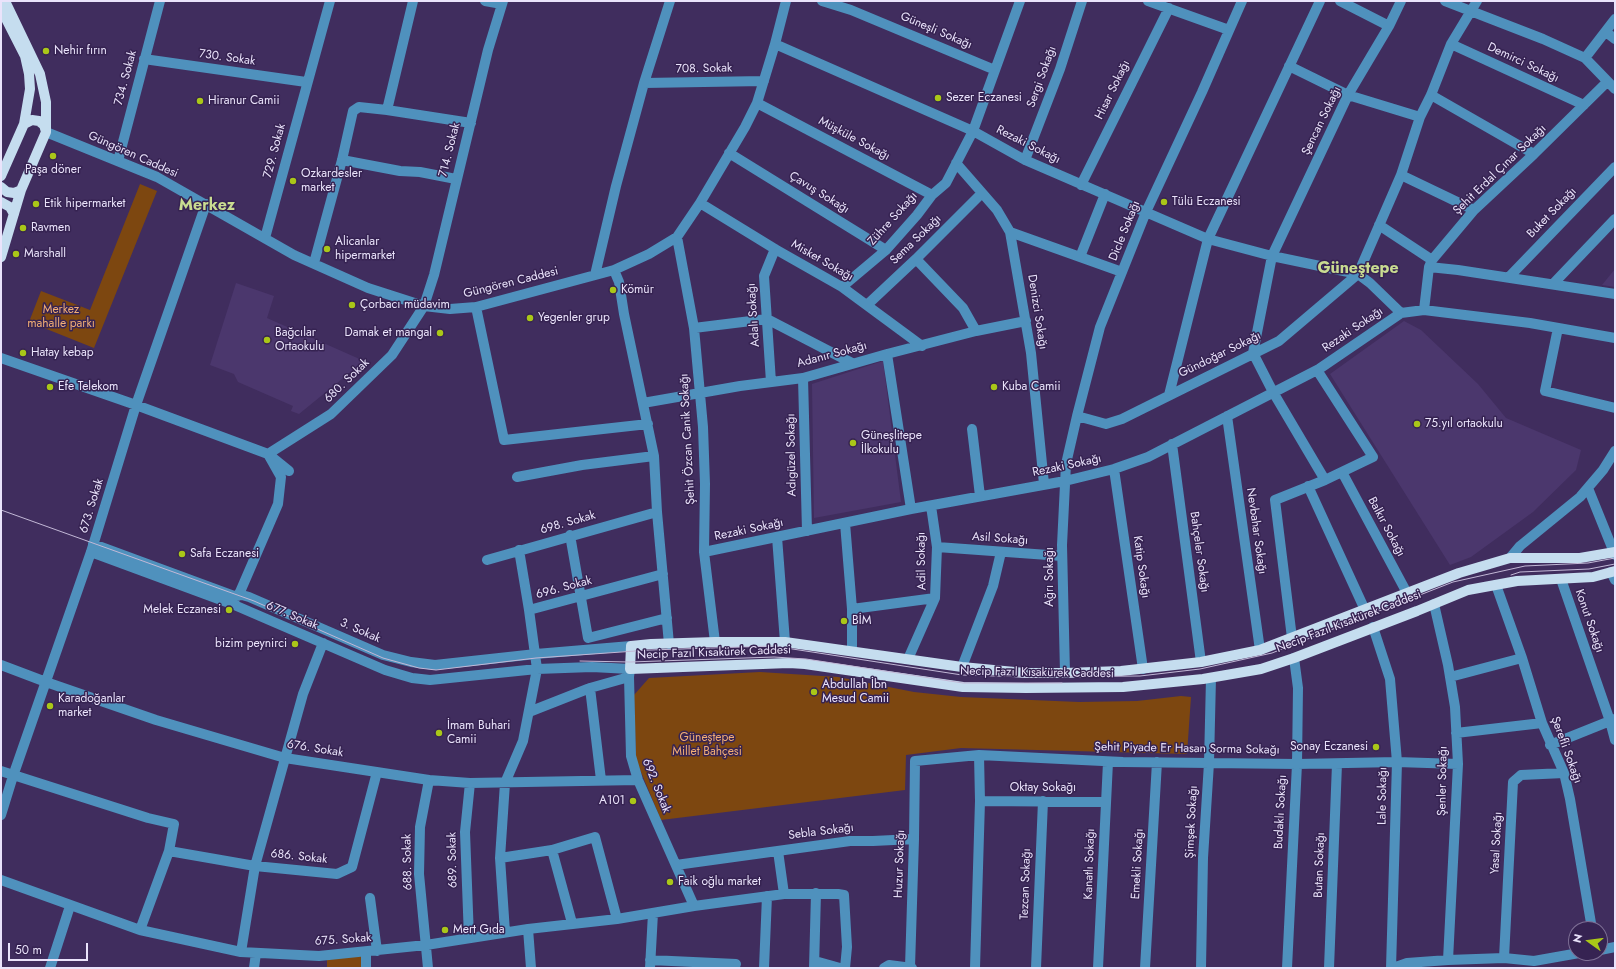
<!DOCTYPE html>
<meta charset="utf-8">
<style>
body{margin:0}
#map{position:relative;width:1616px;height:969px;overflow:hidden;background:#402d5e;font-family:Jost,sans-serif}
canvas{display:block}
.frame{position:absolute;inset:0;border:2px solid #eae3fb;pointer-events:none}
.north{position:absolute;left:1568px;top:921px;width:40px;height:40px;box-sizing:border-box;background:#362352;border:1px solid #7e7096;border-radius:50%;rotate:284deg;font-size:11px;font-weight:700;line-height:16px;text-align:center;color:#eae3fb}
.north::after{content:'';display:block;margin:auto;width:14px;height:18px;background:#aac718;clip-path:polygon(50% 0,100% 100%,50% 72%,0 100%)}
.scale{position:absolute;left:8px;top:943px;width:80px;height:18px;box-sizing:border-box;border:2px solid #eae3fb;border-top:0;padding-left:5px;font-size:12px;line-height:14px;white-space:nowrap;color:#eae3fb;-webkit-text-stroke:3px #362352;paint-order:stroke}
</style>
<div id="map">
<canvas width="1616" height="969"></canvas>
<div class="frame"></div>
<div class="north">N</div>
<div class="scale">50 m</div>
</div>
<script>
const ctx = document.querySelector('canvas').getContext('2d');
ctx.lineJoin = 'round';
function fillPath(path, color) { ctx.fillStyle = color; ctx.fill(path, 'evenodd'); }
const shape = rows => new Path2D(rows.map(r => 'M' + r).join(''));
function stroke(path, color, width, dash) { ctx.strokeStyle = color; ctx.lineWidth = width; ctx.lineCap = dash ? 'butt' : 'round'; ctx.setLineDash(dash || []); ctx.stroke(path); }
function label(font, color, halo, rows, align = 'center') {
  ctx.font = font + ' Jost,sans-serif'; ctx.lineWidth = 3; ctx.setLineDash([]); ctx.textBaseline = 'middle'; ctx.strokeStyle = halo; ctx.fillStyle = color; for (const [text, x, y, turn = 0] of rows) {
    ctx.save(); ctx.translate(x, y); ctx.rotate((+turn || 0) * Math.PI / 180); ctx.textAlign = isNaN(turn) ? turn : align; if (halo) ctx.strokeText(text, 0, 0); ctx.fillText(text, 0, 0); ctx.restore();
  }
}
fillPath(shape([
 [1615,269,1615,287,1602,285],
 [236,283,274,296,267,318,364,361,299,414,291,411,293,406,238,382,234,374,210,365],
 [1404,321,1421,330,1478,384,1506,418,1581,450,1576,470,1533,512,1471,557,1450,565,1330,374],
 [883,361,901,502,814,518,812,384]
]), '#4b376d');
fillPath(shape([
 [140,184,157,191,94,348,29,322,41,291,90,310],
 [760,672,838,677,914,692,961,697,1079,702,1137,701,1181,696,1191,697,1187,754,961,748,906,755,905,790,661,820,636,760,634,695,649,678],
 [366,952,366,968,327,968,327,955]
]), '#7d4710');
stroke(shape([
 [413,1,387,110,471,123],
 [485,1,502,4],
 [822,1,851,10,995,70],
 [1148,1,1229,30],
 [1340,1,1389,26],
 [1445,1,1543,39,1585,58,1615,89],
 [1606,32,1615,39],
 [775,44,973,131,1025,160,1208,239,1272,256,1358,274,1370,283,1401,313],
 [1451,44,1584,105],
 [1585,58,1615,19],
 [144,59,306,82],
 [1289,66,1348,95,1420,117],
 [644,83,764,81],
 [1431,95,1534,154],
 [757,103,932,195],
 [46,132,157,177,294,255,368,288,424,306,450,309,476,307,614,270,649,254,677,237,700,203,745,127,757,103,775,44,786,1],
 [729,153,886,250],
 [342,160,400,171,420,172,456,179],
 [1025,160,1060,69,1082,1],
 [118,161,160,1],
 [956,163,997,210,1010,232,1031,353,1044,484],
 [1401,175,1474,210],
 [1081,185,1169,8],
 [700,203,775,249,842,287,922,346],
 [1379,225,1432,260],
 [1010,232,1122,272],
 [677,237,694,328,703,427,705,484,704,552,715,642],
 [265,238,330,1],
 [1080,257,1105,194],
 [916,259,963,308,976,331],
 [314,263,342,160,353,111,359,107,387,110],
 [1429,267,1458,270,1615,294],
 [614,270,619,282,624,314,654,456,657,512,669,644],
 [595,275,616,186,644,83,670,1],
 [1509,277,1615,167],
 [1553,284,1615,219],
 [842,287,886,250,917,215,932,195,946,183,973,131,1020,1],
 [867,305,916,259,982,193],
 [476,307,504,440,648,424],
 [1424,310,1429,267,1432,260,1474,210,1534,154,1607,82],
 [694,328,767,319,852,363],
 [1558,328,1545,391,1615,408],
 [887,354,911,509],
 [1,358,136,405,268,454,281,477,278,504,240,592,235,599],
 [803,378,807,531],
 [771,382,764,276,775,249],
 [1169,395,1208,239,1320,1],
 [643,403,740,386,803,378,887,354,976,331,1026,321],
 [1077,416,1106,424,1122,419,1279,341,1358,274,1401,175,1420,117,1431,95,1451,44,1477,1],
 [1227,416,1260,650],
 [972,429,980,496],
 [1172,444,1201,662],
 [1114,469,1143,669],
 [289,471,268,454,331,414,392,355,424,306,434,275,488,50,503,1],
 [1342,472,1407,593],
 [517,477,582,465,654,456],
 [1325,480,1273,392,1253,353,1272,256,1348,95,1389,26,1401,1],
 [1308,486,1365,610],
 [1588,488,1615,555],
 [845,523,852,609,852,651],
 [570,535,588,638,667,618],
 [777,537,785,642],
 [93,544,234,596,242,595,249,597,383,655,411,662,435,665,536,654,631,646],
 [937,547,1062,556],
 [519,550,529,610],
 [91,552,232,604,385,670,412,678,430,680,537,669,592,667,630,669,629,677,631,756,638,780,694,906],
 [704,552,911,509,1065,481,1114,469,1148,457,1319,369,1401,313,1424,310,1530,323,1615,338],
 [1510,558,1520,546,1580,497,1603,470,1615,451],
 [487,560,657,512],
 [1611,572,1615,580],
 [1561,579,1610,721,1615,740],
 [1496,585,1522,658,1542,723,1564,773,1570,799,1592,929],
 [1434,604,1448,665,1455,707,1458,764,1448,960],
 [852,609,935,598],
 [1373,627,1390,679,1397,762,1391,968],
 [1292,638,1275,500,1325,480,1373,457,1317,370],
 [908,659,935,598,937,547,931,506],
 [1,665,46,682,156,720,285,758,429,780,470,783,638,780],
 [962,667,993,586,1001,552],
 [1065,673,1062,545,1066,464,1077,416,1100,327,1146,212,1202,92,1242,1],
 [1450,677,1522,658],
 [590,688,601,780],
 [529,712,590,688,629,677],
 [1456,733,1542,723],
 [1550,745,1615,719],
 [1,771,148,818,174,824,169,851,140,930],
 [980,801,1105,802],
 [1,815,13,776,91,552,136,405,206,204],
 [552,850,572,923],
 [169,851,255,866,337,874,352,867,377,772],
 [778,851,784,894],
 [500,858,552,850,595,837,617,919],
 [676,865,850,841,873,841,914,839],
 [1,880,140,930,241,952,319,956,426,945,528,929,617,919,694,906,784,894,838,894,844,895,847,947,845,968],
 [370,898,377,951],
 [528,929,531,968],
 [505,932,500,858,505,783,523,741,537,669,529,610,663,574],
 [469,938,465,832,470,783],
 [1600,950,1615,947],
 [241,952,255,866,303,694,323,643],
 [366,952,366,968],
 [1504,958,1513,782,1521,775,1564,773],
 [650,960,736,964],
 [815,961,840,968],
 [910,967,914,839,915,761,979,755,1123,762,1297,764,1397,762,1458,764],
 [50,968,70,906],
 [254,968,256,953],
 [428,968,419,874,420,827,429,780],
 [650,968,653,913],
 [764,968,767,896],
 [814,968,816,893],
 [884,968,889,965,912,968],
 [975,968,980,801,979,755],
 [1036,968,1043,801],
 [1098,968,1108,762],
 [1145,968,1157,762],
 [1201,968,1203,858,1209,763,1211,678],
 [1287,968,1297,764,1298,688,1294,658],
 [1329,968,1337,764],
 [1393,968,1407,963,1448,960,1504,958,1534,961,1579,953]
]), '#4f91bd', 10);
stroke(shape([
 [1,9,25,56,29,74,30,89,24,124],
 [1,176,24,124,32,120,39,121,44,125,46,132],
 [1,187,7,192,14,193,21,190],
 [1,202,10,207,14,214],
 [1,257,21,190,46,132,46,102,40,74,5,1],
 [1615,552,1580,558,1510,558,1459,573,1260,650,1201,662,1121,671,1065,673,1025,673,962,667,785,642,715,642,651,644,631,646,630,669,789,663,805,664,963,687,1026,688,1123,687,1203,679,1261,669,1294,658,1417,611,1468,590,1517,581,1593,577,1615,571]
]), '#c5ddef', 10);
stroke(shape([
 [1,510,254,601,383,658,419,668,436,670,536,658,650,650,773,646,962,675,1026,677,1140,676,1200,669,1272,653,1453,582,1525,566,1588,563,1615,558],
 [1511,575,1520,572,1589,569,1615,564],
 [580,661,630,662,774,657,806,659,963,683,1062,683]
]), '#c2b8d6', 1);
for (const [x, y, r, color] of [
 [46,51,4,"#aac718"],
 [938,98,4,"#aac718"],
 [200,101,4,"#aac718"],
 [53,156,4,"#aac718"],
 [293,181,4,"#aac718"],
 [1164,202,4,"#aac718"],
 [36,204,4,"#aac718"],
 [23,228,4,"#aac718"],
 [327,249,4,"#aac718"],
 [16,254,4,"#aac718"],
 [613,290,4,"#aac718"],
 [352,305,4,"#aac718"],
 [530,318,4,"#aac718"],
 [440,333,4,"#aac718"],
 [267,340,4,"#aac718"],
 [23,353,4,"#aac718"],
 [50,387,4,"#aac718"],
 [994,387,4,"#aac718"],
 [1417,424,4,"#aac718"],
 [853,443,4,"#aac718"],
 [182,554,4,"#aac718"],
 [229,610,4,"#aac718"],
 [844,621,4,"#aac718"],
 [295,644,4,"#aac718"],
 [814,692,4,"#aac718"],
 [50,706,4,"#aac718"],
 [439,733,4,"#aac718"],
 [1376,747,4,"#aac718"],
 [633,801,4,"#aac718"],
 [670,882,4,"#aac718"],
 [445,930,4,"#aac718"]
]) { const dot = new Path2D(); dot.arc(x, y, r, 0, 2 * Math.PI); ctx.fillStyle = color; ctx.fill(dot); stroke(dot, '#362352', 1.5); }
label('12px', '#eae3fb', '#362352', [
 ["Güneşli Sokağı",936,31,23],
 ["730. Sokak",227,58,8],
 ["Demirci Sokağı",1523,63,25],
 ["708. Sokak",704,69,-1],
 ["Sergi Sokağı",1042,77,-70],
 ["734. Sokak",126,78,-75],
 ["Hisar Sokağı",1113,90,-64],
 ["Şencan Sokağı",1322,121,-64],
 ["Müşküle Sokağı",854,139,28],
 ["Rezaki Sokağı",1028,145,27],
 ["714. Sokak",450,150,-76],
 ["729. Sokak",275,151,-75],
 ["Güngören Caddesi",133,155,24],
 ["Şehit Erdal Çınar Sokağı",1500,170,-44],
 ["Çavuş Sokağı",819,193,32],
 ["Buket Sokağı",1552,213,-46],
 ["Zühre Sokağı",893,219,-48],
 ["Dicle Sokağı",1125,231,-68],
 ["Sema Sokağı",916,240,-44],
 ["Misket Sokağı",822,261,30],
 ["Güngören Caddesi",511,283,-14],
 ["Denizci Sokağı",1037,312,81],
 ["Adalı Sokağı",754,315,-94],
 ["Rezaki Sokağı",1353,330,-34],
 ["Adanır Sokağı",832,355,-15],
 ["Gündoğar Sokağı",1220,355,-26],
 ["680. Sokak",347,381,-44],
 ["Şehit Özcan Canik Sokağı",688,439,-93],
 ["Adıgüzel Sokağı",792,455,-91],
 ["Rezaki Sokağı",1067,466,-12],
 ["673. Sokak",92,506,-73],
 ["698. Sokak",568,523,-16],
 ["Balkır Sokağı",1386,527,62],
 ["Rezaki Sokağı",749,530,-12],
 ["Nevbahar Sokağı",1256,531,82],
 ["Asil Sokağı",1000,539,4],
 ["Bahçeler Sokağı",1199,552,82],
 ["Adil Sokağı",922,561,-91],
 ["Katip Sokağı",1141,567,82],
 ["Ağrı Sokağı",1050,577,-90],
 ["696. Sokak",564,588,-15],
 ["677. Sokak",292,616,23],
 ["Konut Sokağı",1589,621,71],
 ["Necip Fazıl Kısakürek Caddesi",1349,622,-21],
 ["3. Sokak",360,631,24],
 ["Necip Fazıl Kısakürek Caddesi",714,653,-2],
 ["Necip Fazıl Kısakürek Caddesi",1037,673,1],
 ["676. Sokak",315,749,9],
 ["Şehit Piyade Er Hasan Sorma Sokağı",1187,749,1],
 ["Şerefli Sokağı",1566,750,70],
 ["Şenler Sokağı",1443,781,-89],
 ["692. Sokak",656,786,68],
 ["Oktay Sokağı",1043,788],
 ["Lale Sokağı",1383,796,-89],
 ["Budaklı Sokağı",1281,812,-87],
 ["Şimşek Sokağı",1192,822,-87],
 ["Sebla Sokağı",821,832,-7],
 ["Yasal Sokağı",1497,843,-87],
 ["686. Sokak",299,857,6],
 ["689. Sokak",453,860,-91],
 ["688. Sokak",408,862,-91],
 ["Huzur Sokağı",900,864,-88],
 ["Kanatlı Sokağı",1090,864,-88],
 ["Emekli Sokağı",1138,864,-87],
 ["Butan Sokağı",1320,865,-88],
 ["Tezcan Sokağı",1026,884,-88],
 ["675. Sokak",343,940,-4]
]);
label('12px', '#eae3fb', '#362352', [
 ["Nehir fırın",54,51],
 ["Sezer Eczanesi",946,98],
 ["Hiranur Camii",208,101],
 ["Paşa döner",53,170,"center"],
 ["Ozkardesler",301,174],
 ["market",301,188],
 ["Tülü Eczanesi",1172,202],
 ["Etik hipermarket",44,204],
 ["Ravmen",31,228],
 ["Alicanlar",335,242],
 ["hipermarket",335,256],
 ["Marshall",24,254],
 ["Kömür",621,290],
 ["Çorbacı müdavim",360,305],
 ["Yegenler grup",538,318],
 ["Bağcılar",275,333],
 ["Ortaokulu",275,347],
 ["Damak et mangal",432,333,"right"],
 ["Hatay kebap",31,353],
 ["Efe Telekom",58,387],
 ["Kuba Camii",1002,387],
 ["75.yıl ortaokulu",1425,424],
 ["Güneşlitepe",861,436],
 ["İlkokulu",861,450],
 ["Safa Eczanesi",190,554],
 ["Melek Eczanesi",221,610,"right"],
 ["BİM",852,621],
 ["bizim peynirci",287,644,"right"],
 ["Abdullah İbn",822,685],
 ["Mesud Camii",822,699],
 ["Karadoğanlar",58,699],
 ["market",58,713],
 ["İmam Buhari",447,726],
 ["Camii",447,740],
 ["Sonay Eczanesi",1368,747,"right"],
 ["A101",625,801,"right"],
 ["Faik oğlu market",678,882],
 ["Mert Gıda",453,930]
], 'left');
label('12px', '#f2ae75', '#362352', [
 ["Merkez",61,310],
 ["mahalle parkı",61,324],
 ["Güneştepe",707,738],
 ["Millet Bahçesi",707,752]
]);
label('bold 16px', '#c9dc91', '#362352', [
 ["Merkez",207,206],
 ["Güneştepe",1358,269]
]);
</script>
